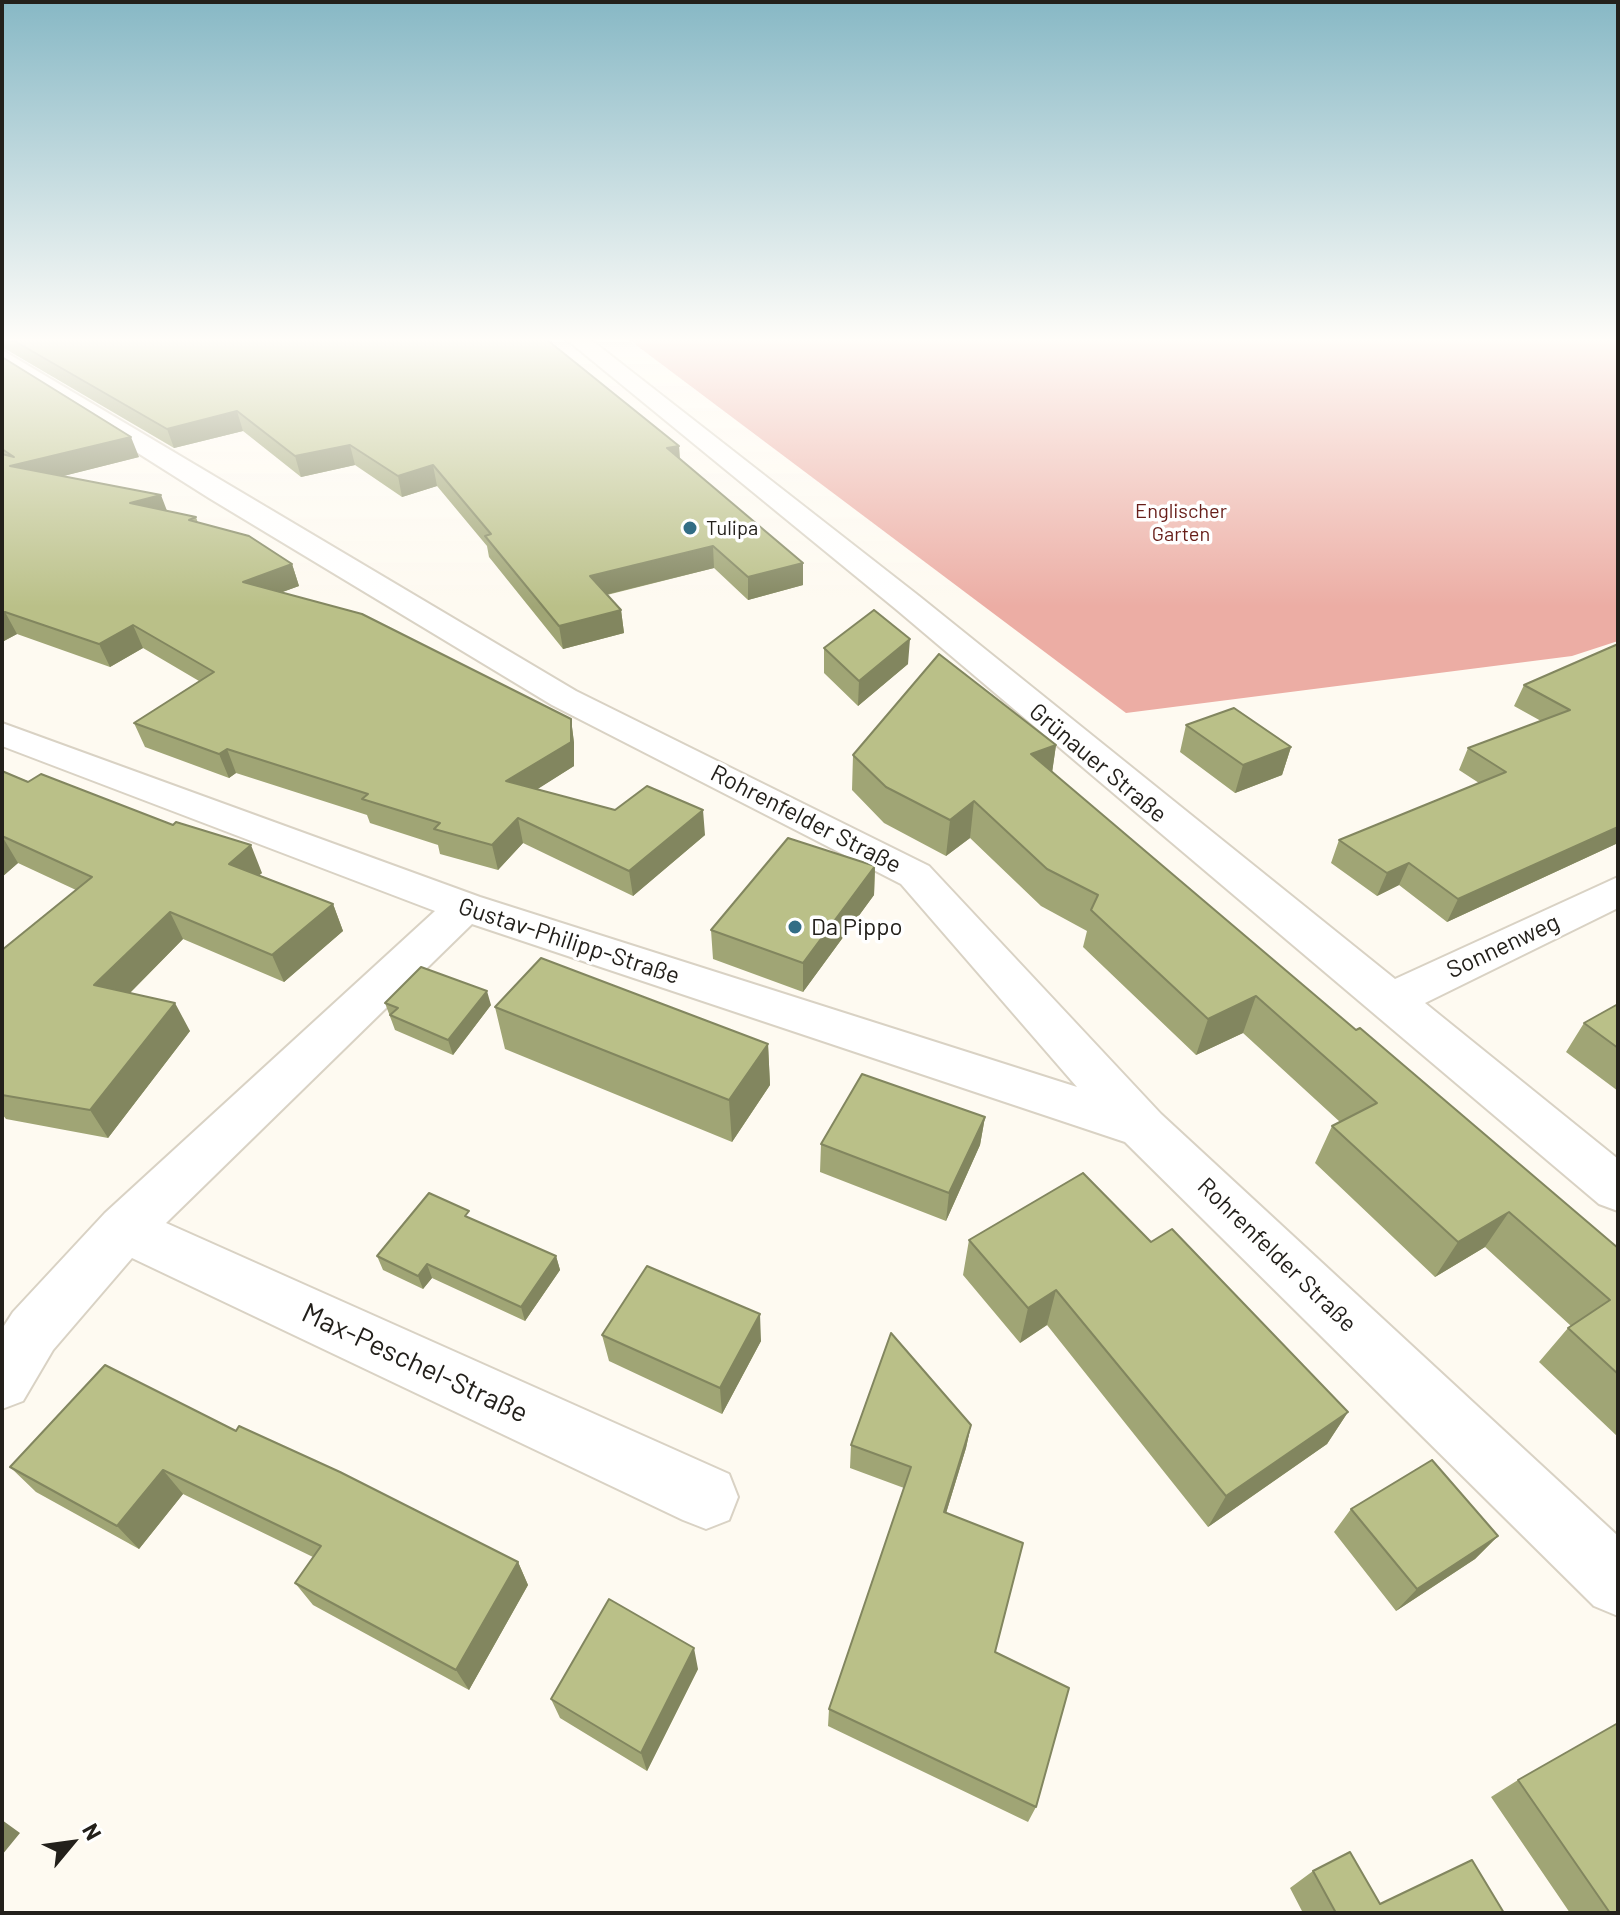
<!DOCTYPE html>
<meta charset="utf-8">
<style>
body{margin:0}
#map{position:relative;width:1620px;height:1915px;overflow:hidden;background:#fefaf1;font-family:Barlow,sans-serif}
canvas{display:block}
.frame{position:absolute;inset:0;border:4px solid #23201b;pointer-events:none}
.north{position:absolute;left:32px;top:1803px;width:80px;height:80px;-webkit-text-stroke:6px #fff;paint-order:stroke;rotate:61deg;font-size:22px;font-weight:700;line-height:32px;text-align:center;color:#23201b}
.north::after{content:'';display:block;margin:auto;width:28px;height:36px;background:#23201b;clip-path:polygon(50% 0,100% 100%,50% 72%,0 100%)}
</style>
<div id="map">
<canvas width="1620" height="1915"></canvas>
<div class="frame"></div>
<div class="north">N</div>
</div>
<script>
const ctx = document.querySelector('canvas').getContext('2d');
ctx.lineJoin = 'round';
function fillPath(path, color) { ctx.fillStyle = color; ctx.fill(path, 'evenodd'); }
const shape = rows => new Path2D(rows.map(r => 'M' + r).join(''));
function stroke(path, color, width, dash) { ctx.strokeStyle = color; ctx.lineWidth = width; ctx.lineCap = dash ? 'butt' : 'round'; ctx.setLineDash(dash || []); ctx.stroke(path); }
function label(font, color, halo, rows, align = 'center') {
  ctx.font = font + ' Barlow,sans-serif'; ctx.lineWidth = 7; ctx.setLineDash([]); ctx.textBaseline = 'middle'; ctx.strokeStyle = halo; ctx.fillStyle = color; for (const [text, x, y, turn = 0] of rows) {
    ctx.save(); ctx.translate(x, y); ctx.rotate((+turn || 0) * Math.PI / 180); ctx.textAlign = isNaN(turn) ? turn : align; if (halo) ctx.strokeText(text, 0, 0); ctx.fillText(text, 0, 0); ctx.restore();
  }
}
fillPath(shape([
 [628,339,1618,339,1618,641,1572,656,1126,713]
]), '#ecada4');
const minor = shape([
 [566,339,590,339,919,596,1395,979,1618,877,1618,908,1425,1003,1618,1159,1618,1211,1599,1204,897,610,566,339],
 [2,350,576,691,929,866,1161,1114,1618,1536,1618,1616,1594,1606,1125,1142,472,924,166,1223,729,1474,738,1497,729,1520,706,1529,683,1520,132,1258,53,1350,23,1401,2,1409,2,1329,13,1312,105,1213,435,911,2,746,2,723,480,897,1077,1087,901,884,552,705,209,498,2,367,2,350]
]);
stroke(minor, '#d9d2c4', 4);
fillPath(minor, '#fff');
fillPath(shape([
 [2,339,546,339,679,446,680,459,803,585,748,600,714,568,607,595,621,610,624,633,563,649,489,557,487,546,437,486,402,497,355,465,301,477,243,431,174,448,2,347],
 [2,357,139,457,63,476,167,511,196,517,198,523,292,564,299,586,282,592,571,719,574,743,574,766,537,789,705,835,633,896,523,843,498,870,440,854,438,845,370,823,367,815,236,773,229,778,145,747,134,723,199,681,143,648,110,667,17,634,2,642],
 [1618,644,1618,843,1447,922,1399,885,1377,896,1331,863,1339,840,1479,783,1459,770,1468,748,1541,721,1514,706,1524,685],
 [824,648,908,664,858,706,824,673],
 [1186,725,1291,747,1282,775,1235,793,1180,752],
 [1056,745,1052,772,1356,1030,1618,1248,1618,1437,1539,1362,1568,1328,1571,1326,1485,1247,1435,1277,1315,1163,1332,1126,1340,1122,1243,1033,1196,1055,1083,947,1087,931,1041,906,970,838,946,856,884,823,852,790,853,755],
 [2,771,262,873,259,875,333,904,343,931,284,982,183,939,130,993,190,1031,108,1138,6,1119,2,1114,2,950,76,890,18,863,2,877],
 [875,866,874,895,803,992,713,959,711,930],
 [385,1003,491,1005,453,1055,395,1030],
 [1618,1004,1618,1091,1566,1052,1584,1023],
 [495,1007,768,1044,770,1085,732,1142,505,1049],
 [985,1117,980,1145,946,1221,820,1172,821,1144],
 [471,1219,556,1256,560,1270,525,1321,432,1278,423,1289,383,1270,377,1256],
 [969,1240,1151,1242,1348,1412,1327,1444,1208,1527,1047,1325,1020,1343,963,1275],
 [602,1335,761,1341,722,1414,609,1361],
 [971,1425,966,1448,946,1513,995,1652,1036,1807,1028,1822,828,1726,829,1709,904,1488,850,1468,851,1445],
 [236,1431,518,1562,528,1585,469,1690,313,1605,295,1583,313,1557,183,1494,139,1549,36,1492,10,1467],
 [1351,1509,1498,1536,1475,1559,1396,1611,1334,1532],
 [698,1669,647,1771,560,1718,551,1699],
 [1518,1780,1618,1913,1570,1913,1491,1797],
 [1313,1871,1380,1904,1504,1913,1303,1913,1290,1888]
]), '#a0a575');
fillPath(shape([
 [237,411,243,431,174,448,167,429],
 [131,437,139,457,20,487,10,466],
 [350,445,355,465,301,477,295,456],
 [679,446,680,466,667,448],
 [433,465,437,486,402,497,398,476],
 [161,495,169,516,130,503],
 [713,546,714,568,592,598,590,576],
 [803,563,803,585,748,600,748,577],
 [292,564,299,586,250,604,243,582],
 [621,610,624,633,563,649,559,626],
 [5,612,17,634,2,642,2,613],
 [133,625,143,648,110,667,99,644],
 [910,639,908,664,858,706,859,681],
 [571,719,574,743,574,766,511,806,506,781],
 [1056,745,1051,780,1031,754],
 [1291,747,1282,775,1235,793,1243,765],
 [227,749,236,773,229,778,219,754],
 [974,801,970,838,946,856,950,820],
 [703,810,705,835,633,896,629,871],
 [518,818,523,843,498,870,492,845],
 [1618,827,1618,843,1447,922,1458,899],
 [2,836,18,863,2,877],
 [251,845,262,873,241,891,229,864],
 [1409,863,1399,885,1377,896,1387,873],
 [875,866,874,895,803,992,803,963],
 [333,904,343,931,284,982,272,955],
 [170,912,183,939,110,1013,94,985],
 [487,991,491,1005,453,1055,448,1040],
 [1256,996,1243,1033,1196,1055,1208,1019],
 [175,1003,190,1031,108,1138,90,1110],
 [768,1044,770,1085,732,1142,729,1100],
 [985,1117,980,1145,946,1221,949,1193],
 [1509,1212,1485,1247,1435,1277,1458,1242],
 [556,1256,560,1270,525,1321,521,1307],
 [427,1264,432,1278,423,1289,418,1276],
 [1056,1290,1047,1325,1020,1343,1028,1308],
 [760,1314,761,1341,722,1414,720,1388],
 [1348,1412,1327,1444,1208,1527,1226,1496],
 [971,1425,966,1448,940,1533,944,1512],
 [163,1470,183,1494,139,1549,117,1526],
 [1498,1536,1475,1559,1396,1611,1417,1589],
 [518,1562,528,1585,469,1690,456,1670],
 [694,1648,698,1669,647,1771,641,1753],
 [2,1820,20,1833,2,1855]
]), '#82865f');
const building = shape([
 [11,339,546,339,679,446,667,448,803,563,748,577,713,546,590,576,621,610,559,626,485,536,491,534,433,465,398,476,350,445,295,456,237,411,167,429,11,339],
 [2,357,131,437,10,466,161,495,130,503,196,517,189,520,249,536,292,564,243,582,362,614,571,719,571,742,506,781,615,810,647,786,703,810,629,871,518,818,492,845,434,829,440,823,362,799,368,794,227,749,219,754,134,723,214,672,133,625,99,644,5,612,2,613,2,454,14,457,2,449,2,357],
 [874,610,910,639,859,681,824,648,874,610],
 [1618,644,1618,827,1458,899,1409,863,1387,873,1339,840,1506,772,1468,748,1570,710,1524,685,1618,644],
 [939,654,1056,745,1031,754,1356,1030,1360,1028,1618,1248,1618,1374,1568,1328,1610,1300,1509,1212,1458,1242,1332,1126,1377,1103,1256,996,1208,1019,1091,910,1098,895,1047,869,974,801,950,820,886,787,853,755,939,654],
 [1234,708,1291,747,1243,765,1186,725,1234,708],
 [2,771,28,782,41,774,173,825,176,822,251,845,229,864,333,904,272,955,170,912,94,985,175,1003,90,1110,2,1095,2,950,92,877,2,836,2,771],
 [788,838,875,866,803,963,711,930,788,838],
 [541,958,768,1044,729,1100,495,1007,541,958],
 [421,967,487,991,448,1040,390,1015,398,1008,385,1003,421,967],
 [1618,1004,1618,1048,1584,1023,1618,1004],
 [862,1074,985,1117,949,1193,821,1144,862,1074],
 [1083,1173,1151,1242,1172,1229,1348,1412,1226,1496,1056,1290,1028,1308,969,1240,1083,1173],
 [429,1193,469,1211,465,1216,556,1256,521,1307,427,1264,418,1276,377,1256,429,1193],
 [647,1266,760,1314,720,1388,602,1335,647,1266],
 [891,1333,971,1425,944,1512,1023,1543,995,1652,1069,1688,1036,1807,829,1709,911,1467,851,1445,891,1333],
 [105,1365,236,1431,239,1426,340,1472,518,1562,456,1670,295,1583,321,1546,163,1470,117,1526,10,1467,105,1365],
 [1432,1460,1498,1536,1417,1589,1351,1509,1432,1460],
 [609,1599,694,1648,641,1753,551,1699,609,1599],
 [1618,1723,1618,1913,1610,1913,1518,1780,1618,1723],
 [1350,1852,1380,1904,1472,1860,1504,1913,1336,1913,1313,1871,1350,1852]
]);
fillPath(building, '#bac088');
stroke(building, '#82865f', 2);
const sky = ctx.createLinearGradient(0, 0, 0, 607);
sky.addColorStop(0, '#87b8c5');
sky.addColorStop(0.56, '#fffdf9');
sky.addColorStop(1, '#fffdf900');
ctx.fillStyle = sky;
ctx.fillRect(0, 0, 1620, 607);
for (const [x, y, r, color] of [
 [690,528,8,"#326d85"],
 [795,927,8,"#326d85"]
]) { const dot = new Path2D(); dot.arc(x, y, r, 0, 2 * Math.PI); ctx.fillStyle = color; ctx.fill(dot); stroke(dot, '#fff', 3); }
label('20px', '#671e19', '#fff', [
 ["Englischer",1181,511],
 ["Garten",1181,534]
]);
label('20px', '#23201b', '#fff', [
 ["Tulipa",706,528]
], 'left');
label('24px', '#23201b', '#fff', [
 ["Grünauer Straße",1098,763,40],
 ["Rohrenfelder Straße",806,819,27],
 ["Gustav-Philipp-Straße",569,941,18],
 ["Sonnenweg",1503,946,-25],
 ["Rohrenfelder Straße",1277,1255,44]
]);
label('24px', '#23201b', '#fff', [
 ["Da Pippo",811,927]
], 'left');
label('28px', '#23201b', '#fff', [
 ["Max-Peschel-Straße",415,1363,25]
]);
</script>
